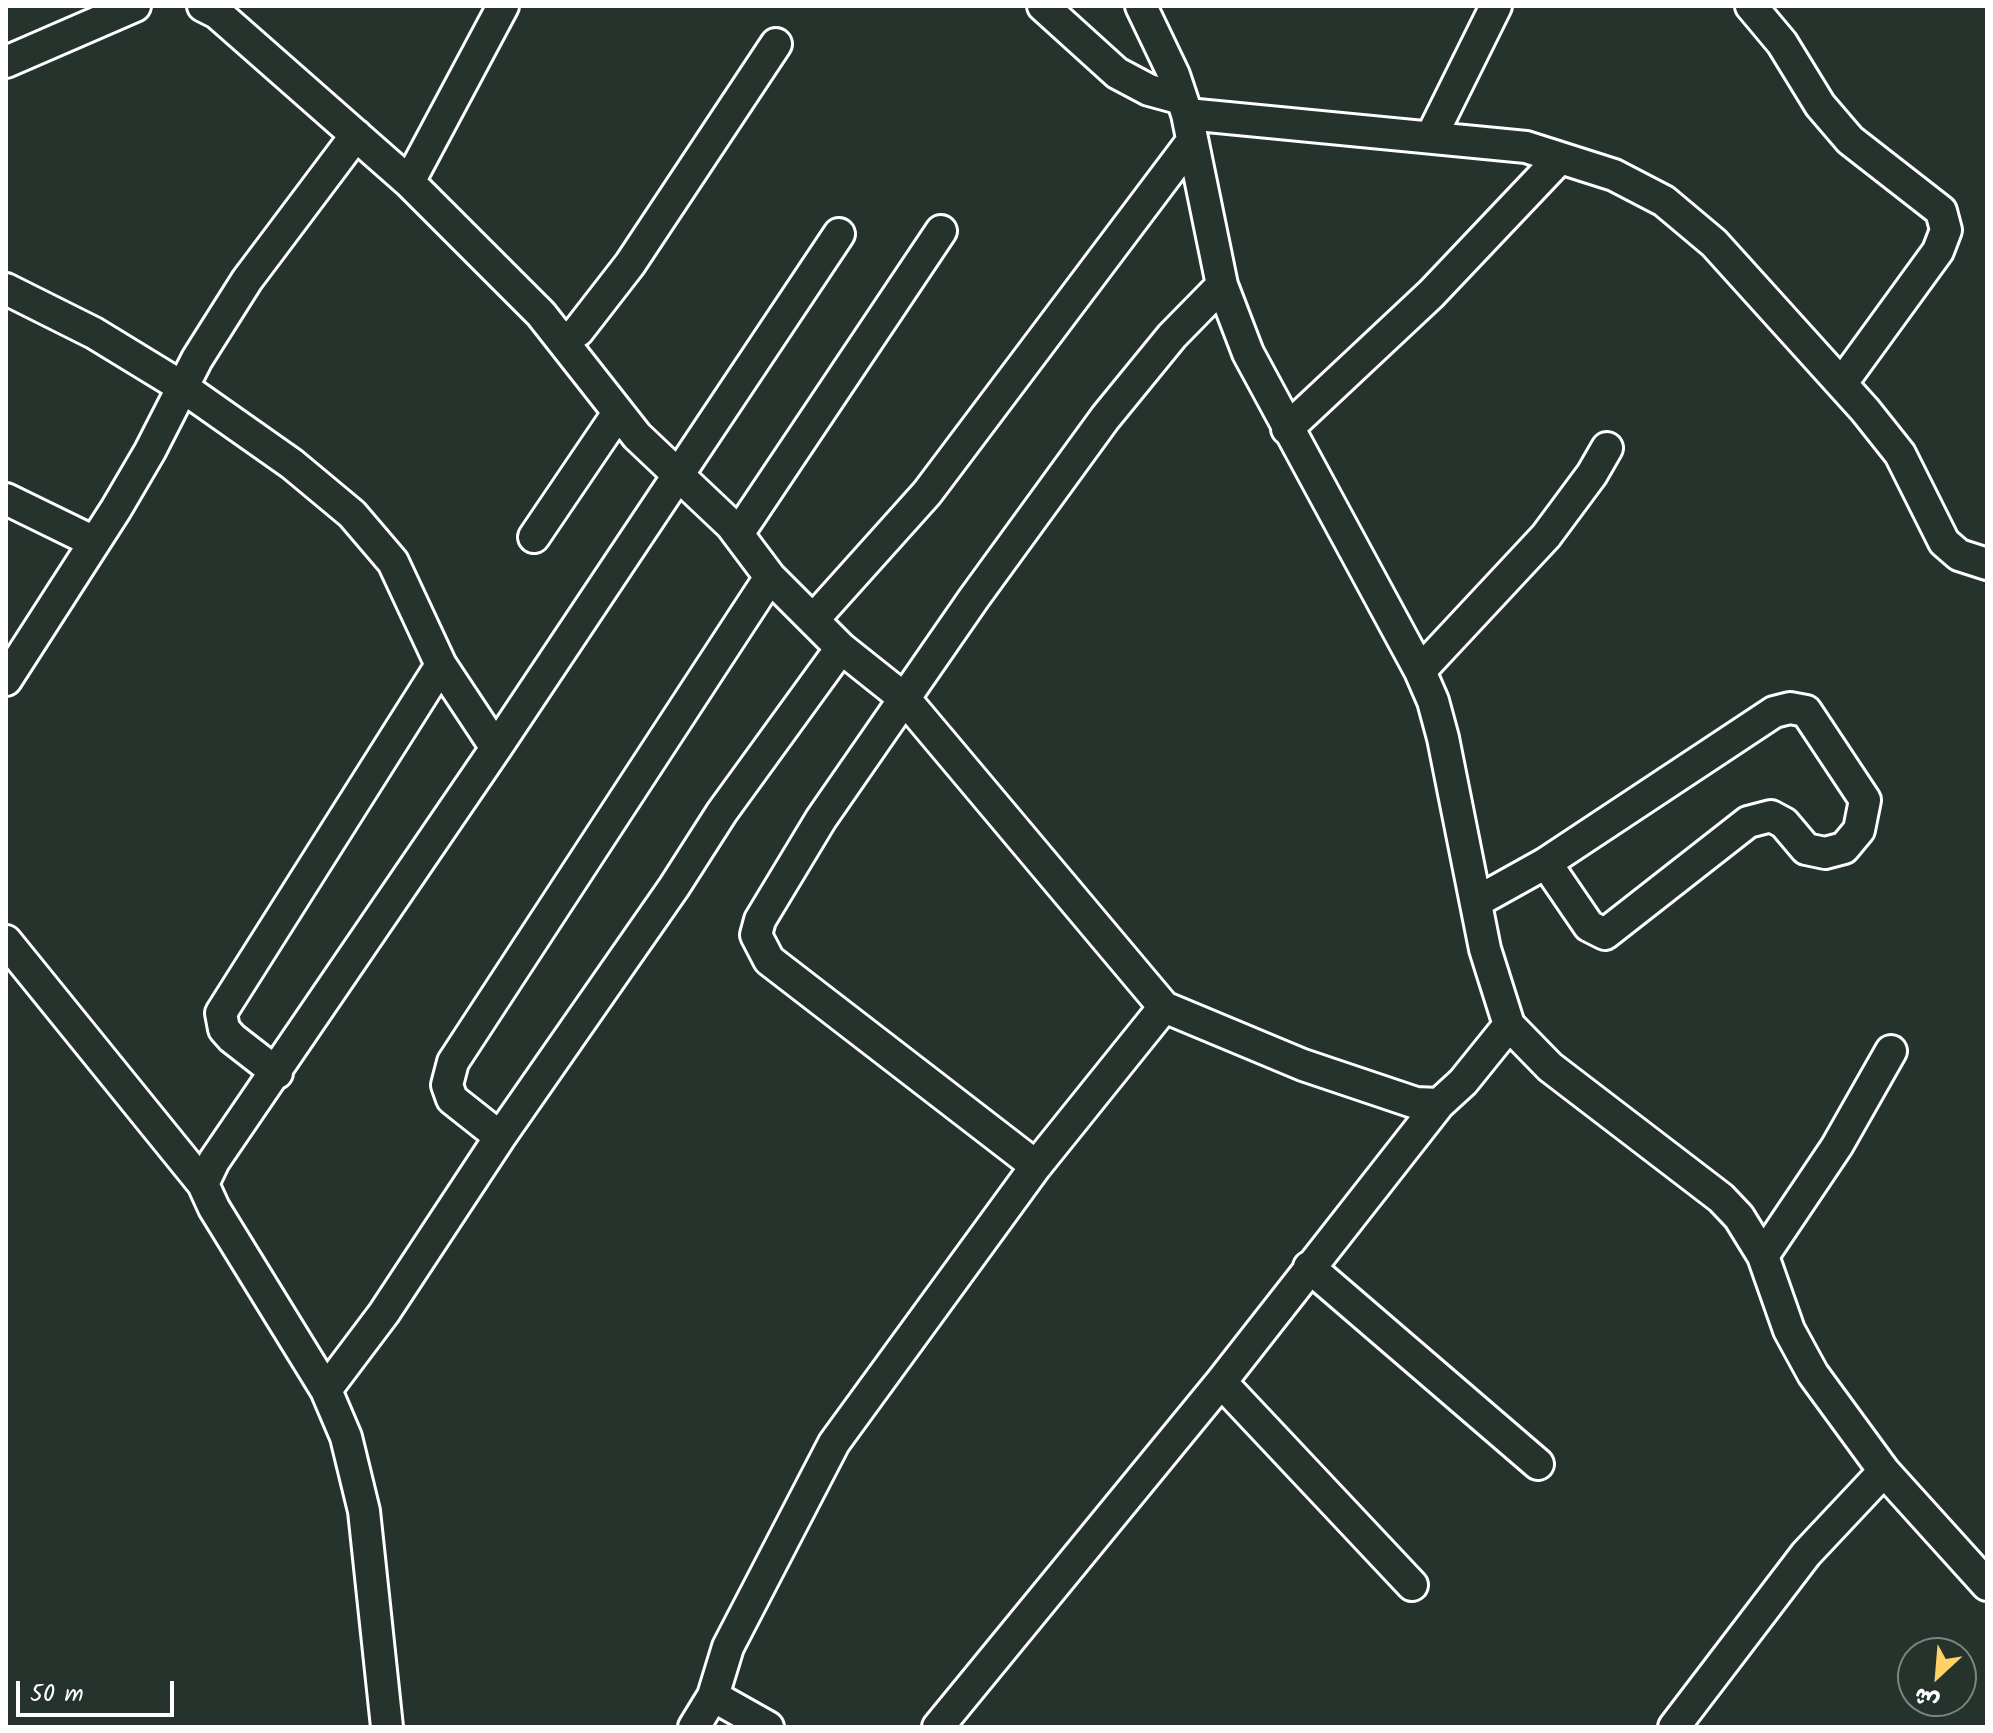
<!DOCTYPE html>
<meta charset="utf-8">
<style>
body{margin:0}
#map{position:relative;width:1993px;height:1733px;overflow:hidden;background:#26332d;font-family:Kalam,"Playpen Sans Arabic",sans-serif}
canvas{display:block}
.frame{position:absolute;inset:0;border:8px solid #fff;pointer-events:none}
.north{position:absolute;left:1897px;top:1637px;width:80px;height:80px;box-sizing:border-box;background:#26332d;border:2px solid #7d8581;border-radius:50%;rotate:206deg;font-size:22px;font-weight:700;line-height:32px;text-align:center;color:#fff}
.north::after{content:'';display:block;margin:auto;width:28px;height:36px;background:#ffd166;clip-path:polygon(50% 0,100% 100%,50% 72%,0 100%)}
.scale{position:absolute;left:16px;top:1681px;width:158px;height:36px;box-sizing:border-box;border:4px solid #fff;border-top:0;padding-left:10px;font-size:24px;line-height:28px;white-space:nowrap;color:#fff;-webkit-text-stroke:6px #26332d;paint-order:stroke}
</style>
<div id="map">
<canvas width="1993" height="1733"></canvas>
<div class="frame"></div>
<div class="north">ش</div>
<div class="scale">50 m</div>
</div>
<script>
const ctx = document.querySelector('canvas').getContext('2d');
ctx.lineJoin = 'round';
const shape = rows => new Path2D(rows.map(r => 'M' + r).join(''));
function stroke(path, color, width, dash) { ctx.strokeStyle = color; ctx.lineWidth = width; ctx.lineCap = dash ? 'butt' : 'round'; ctx.setLineDash(dash || []); ctx.stroke(path); }
const minor = shape([
 [203,6,217,13,409,182,541,314,637,436,731,525,770,577,841,648,905,699,1164,1007,1303,1065,1416,1103,1439,1104,1463,1082,1509,1025],
 [1043,6,1117,73,1149,90,1182,99],
 [1141,6,1174,75,1187,114,1222,285,1248,353,1420,671,1433,701,1443,738,1485,949,1509,1025,1550,1067,1721,1198,1739,1217,1763,1256,1789,1330,1813,1374,1884,1471,1987,1585],
 [1751,6,1782,43,1820,105,1850,140,1941,211,1946,230,1938,251,1842,383],
 [6,62,135,6],
 [1187,114,1526,147,1614,175,1664,201,1714,243,1865,410,1900,454,1944,542,1959,555,1987,564],
 [1431,137,1496,6],
 [409,182,503,6],
 [6,289,94,333,184,388,292,464,352,514,393,562,441,665,496,748],
 [563,342,578,331,630,264,776,44],
 [1287,429,1431,294,1560,158],
 [6,499,92,541],
 [738,534,941,231],
 [534,537,618,413],
 [813,620,927,493,1192,141],
 [1420,671,1546,536,1592,474,1607,448],
 [6,680,116,509,150,451,197,359,247,280,356,135],
 [1476,902,1546,863,1774,712,1790,708,1806,711,1865,800,1859,830,1844,848,1825,853,1806,849,1784,823,1771,816,1748,822,1605,934,1589,926,1546,863],
 [6,941,203,1184],
 [277,1073,232,1038,224,1029,221,1013,441,665],
 [500,1137,452,1099,447,1085,453,1062,770,577],
 [1036,1166,769,960,756,935,760,920,821,819,974,598,1105,418,1172,336,1222,285],
 [1763,1256,1837,1146,1891,1051],
 [1309,1267,1538,1464],
 [1221,1382,1412,1585],
 [326,1390,384,1313,500,1137,674,887,722,812,841,648],
 [713,1696,768,1727],
 [387,1727,364,1511,346,1437,326,1390,214,1208,203,1184,214,1161,496,748,839,234],
 [694,1727,713,1696,728,1647,834,1443,1036,1166,1164,1007],
 [938,1727,1221,1382,1439,1104],
 [1674,1727,1806,1554,1884,1471]
]);
stroke(minor, '#fff', 36);
stroke(minor, '#26332d', 30);
</script>
